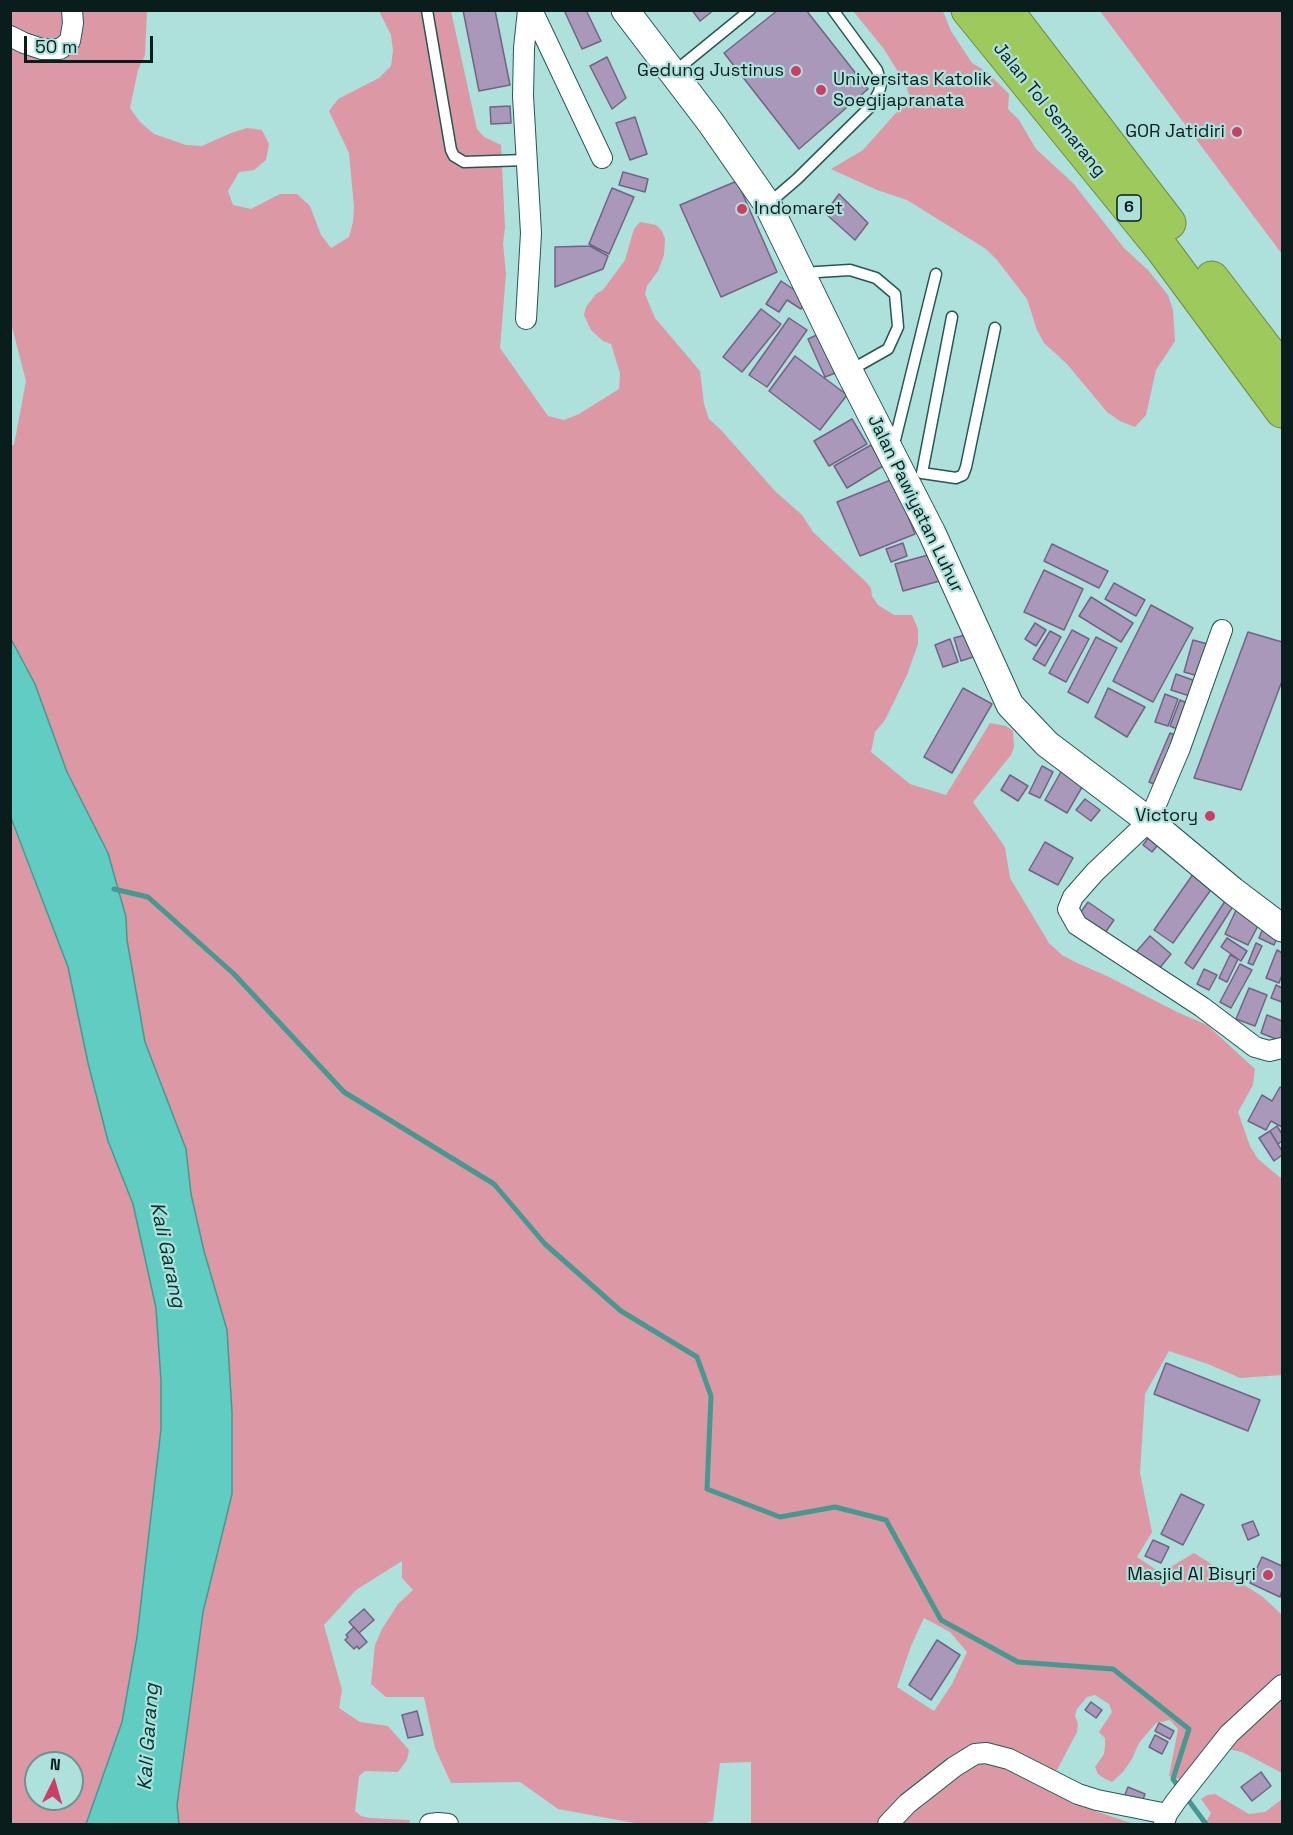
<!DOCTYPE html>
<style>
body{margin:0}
#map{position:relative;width:1293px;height:1835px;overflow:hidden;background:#aee1db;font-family:"Space Grotesk",sans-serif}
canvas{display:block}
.frame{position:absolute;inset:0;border:12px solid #091e1c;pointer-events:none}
.north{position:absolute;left:24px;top:1751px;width:60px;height:60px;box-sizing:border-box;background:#aee1db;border:2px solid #6c938f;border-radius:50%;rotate:5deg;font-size:16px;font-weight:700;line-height:24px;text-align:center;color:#091e1c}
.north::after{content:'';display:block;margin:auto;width:21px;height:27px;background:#cd3e67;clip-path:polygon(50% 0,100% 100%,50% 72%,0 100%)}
.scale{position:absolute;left:24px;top:36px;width:129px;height:27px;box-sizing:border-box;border:3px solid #091e1c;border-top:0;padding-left:8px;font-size:18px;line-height:21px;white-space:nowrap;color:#091e1c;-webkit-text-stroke:4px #aee1db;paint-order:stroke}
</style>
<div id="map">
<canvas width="1293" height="1835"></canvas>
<div class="frame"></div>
<div class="north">N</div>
<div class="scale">50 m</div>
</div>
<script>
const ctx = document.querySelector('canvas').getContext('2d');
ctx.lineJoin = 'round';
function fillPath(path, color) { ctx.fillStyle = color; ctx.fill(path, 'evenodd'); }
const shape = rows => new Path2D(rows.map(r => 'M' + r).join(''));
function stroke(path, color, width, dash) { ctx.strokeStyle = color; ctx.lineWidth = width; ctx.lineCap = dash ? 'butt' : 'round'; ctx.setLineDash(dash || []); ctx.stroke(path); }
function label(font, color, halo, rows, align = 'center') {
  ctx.font = font + ' "Space Grotesk",sans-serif'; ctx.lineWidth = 4.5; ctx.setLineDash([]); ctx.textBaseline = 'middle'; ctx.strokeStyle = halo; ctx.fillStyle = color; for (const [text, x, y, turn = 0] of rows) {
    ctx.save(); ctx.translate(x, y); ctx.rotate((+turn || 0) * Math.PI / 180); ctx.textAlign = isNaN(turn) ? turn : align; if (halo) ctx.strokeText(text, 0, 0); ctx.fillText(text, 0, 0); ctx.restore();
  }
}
fillPath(shape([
 [10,11,147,11,145,55,138,70,130,108,140,122,154,134,186,145,202,146,231,133,247,128,262,130,269,144,266,160,254,170,239,172,228,191,233,205,251,209,280,194,297,194,310,206,321,235,331,248,349,237,353,222,354,207,349,153,329,111,338,99,379,78,391,66,393,51,391,35,379,11,451,11,477,129,484,137,501,145,505,228,503,243,506,274,500,348,548,416,564,420,579,414,619,389,620,373,611,344,603,341,591,330,584,315,586,307,596,294,603,290,625,260,634,229,640,222,656,225,662,231,665,239,664,255,658,271,647,286,645,294,655,318,700,371,704,404,709,419,721,430,775,491,802,515,813,532,866,582,871,588,872,596,878,605,894,615,912,615,918,629,918,644,907,675,885,720,875,732,871,752,910,784,946,795,990,723,1006,726,1013,731,1014,747,1011,755,973,802,1005,847,1010,878,1049,943,1062,955,1077,963,1107,976,1177,1012,1207,1025,1255,1069,1253,1085,1238,1112,1250,1146,1258,1159,1282,1179,1282,1375,1240,1378,1208,1364,1169,1351,1145,1394,1140,1473,1152,1532,1137,1557,1161,1573,1194,1553,1263,1597,1282,1615,1282,1773,1242,1752,1208,1745,1185,1781,1169,1776,1178,1729,1170,1720,1156,1723,1139,1743,1132,1759,1123,1772,1112,1782,1105,1779,1098,1774,1095,1767,1104,1754,1105,1746,1105,1738,1099,1732,1112,1712,1109,1704,1095,1695,1087,1697,1077,1709,1075,1716,1078,1724,1077,1732,1057,1770,1049,1771,1048,1790,1074,1804,1134,1824,751,1824,751,1762,720,1763,713,1821,702,1824,640,1824,558,1809,520,1782,451,1783,435,1748,424,1697,386,1697,371,1684,375,1645,382,1629,398,1604,413,1590,402,1578,402,1561,356,1590,324,1625,342,1690,339,1708,360,1722,388,1726,409,1750,407,1760,398,1772,365,1771,359,1776,355,1811,361,1816,369,1818,410,1820,409,1824,179,1824,177,1805,203,1612,232,1493,227,1330,204,1251,191,1194,186,1149,145,1042,127,940,126,917,108,853,67,772,35,684,11,639,11,445,14,445,26,381,10,319],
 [924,1618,950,1632,967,1652,952,1684,934,1711,897,1687,911,1646],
 [853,11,943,11,951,31,972,63,987,72,1009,94,1008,109,1019,120,1036,149,1073,183,1124,248,1148,270,1168,295,1173,310,1175,341,1156,370,1146,415,1135,427,1120,421,1107,412,1067,364,1044,343,1037,330,1027,299,997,260,986,249,907,200,877,190,831,169,863,150,910,97,905,83,884,49],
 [1100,11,1282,11,1282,254],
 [10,818,68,967,88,1063,108,1141,133,1204,156,1308,161,1381,161,1429,137,1637,122,1722,86,1824,11,1824],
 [36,1763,72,1763,72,1799,36,1799],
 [1215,1794,1249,1814,1265,1812,1282,1799,1282,1824,1205,1824,1211,1813,1201,1799,1207,1795]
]), '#dc98a4');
const water = shape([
 [11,639,35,684,67,772,108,853,126,917,127,940,145,1042,186,1149,191,1194,204,1251,227,1330,232,1412,232,1494,203,1612,177,1805,179,1824,86,1824,122,1722,137,1637,161,1429,161,1381,156,1308,133,1204,108,1141,88,1063,68,967,11,818,11,639]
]);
fillPath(water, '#61ccc2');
stroke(water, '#479890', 1.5);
stroke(shape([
 [114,889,148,897,234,974,344,1092,494,1184,545,1244,621,1311,697,1357,711,1396,707,1489,780,1517,835,1507,886,1520,941,1620,1018,1662,1113,1669,1189,1729,1173,1779,1180,1789],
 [1186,1797,1206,1824]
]), '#479890', 5);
const building = shape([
 [463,10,495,10,510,85,479,91,463,10],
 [564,10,586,10,601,41,582,49,564,10],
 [692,10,714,10,700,21,692,10],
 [778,10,806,10,868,89,799,149,724,53,778,10],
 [607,57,626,98,612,109,590,66,607,57],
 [510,106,511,123,491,124,490,107,510,106],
 [635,117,647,154,630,160,616,123,635,117],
 [623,172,648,179,645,192,619,185,623,172],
 [737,181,777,272,721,297,680,205,737,181],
 [612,188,634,197,609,254,589,244,612,188],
 [839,194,868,223,855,240,825,213,839,194],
 [590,246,608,256,603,269,555,287,555,247,590,246],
 [781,281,808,299,801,309,787,300,779,312,766,304,781,281],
 [761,309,781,324,742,372,723,357,761,309],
 [789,318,807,330,767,387,749,375,789,318],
 [821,333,838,372,825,377,808,339,821,333],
 [795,356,847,395,820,430,769,391,795,356],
 [852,419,867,444,829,466,814,441,852,419],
 [871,445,883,466,847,488,834,466,871,445],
 [893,479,915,534,860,556,837,502,893,479],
 [903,543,907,556,891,562,886,549,903,543],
 [1052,544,1108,571,1099,588,1044,561,1052,544],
 [939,552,947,579,903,591,895,564,939,552],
 [1044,570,1083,589,1064,630,1024,612,1044,570],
 [1114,583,1145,600,1136,616,1105,599,1114,583],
 [1091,597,1133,623,1121,642,1079,616,1091,597],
 [1151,605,1193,628,1153,702,1113,681,1151,605],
 [1035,623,1046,630,1036,646,1025,639,1035,623],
 [1072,630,1089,639,1066,682,1049,673,1072,630],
 [1050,631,1061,637,1045,666,1033,659,1050,631],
 [1248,632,1282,642,1282,681,1241,790,1194,778,1248,632],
 [972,633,979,655,961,661,954,638,972,633],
 [1096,637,1117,648,1088,703,1068,692,1096,637],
 [950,639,958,662,943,667,935,645,950,639],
 [1193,640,1211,645,1202,677,1184,672,1193,640],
 [1176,674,1201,683,1196,698,1171,690,1176,674],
 [963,688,992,704,952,773,924,757,963,688],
 [1108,688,1145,707,1127,737,1095,717,1108,688],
 [1165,694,1178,699,1168,726,1155,722,1165,694],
 [1180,700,1194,706,1184,732,1170,726,1180,700],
 [1170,733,1182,738,1161,787,1149,782,1170,733],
 [1042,766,1053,772,1040,798,1029,793,1042,766],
 [1062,770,1085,782,1067,813,1045,800,1062,770],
 [1010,775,1028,786,1018,801,1001,790,1010,775],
 [1085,799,1100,810,1091,821,1076,810,1085,799],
 [1151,834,1161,841,1152,852,1143,845,1151,834],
 [1045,842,1073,858,1058,885,1029,870,1045,842],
 [1196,870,1215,884,1173,943,1154,930,1196,870],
 [1229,895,1237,900,1193,969,1185,963,1229,895],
 [1088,902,1114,920,1102,937,1076,919,1088,902],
 [1238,906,1262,918,1248,945,1225,934,1238,906],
 [1264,926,1279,933,1274,945,1259,938,1264,926],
 [1150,936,1171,954,1158,970,1136,952,1150,936],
 [1227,938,1247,951,1241,961,1221,947,1227,938],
 [1256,943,1262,946,1253,965,1248,963,1256,943],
 [1277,950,1282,953,1282,975,1279,983,1266,978,1277,950],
 [1230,955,1238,959,1227,982,1219,978,1230,955],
 [1240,964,1252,970,1231,1008,1220,1002,1240,964],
 [1204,969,1217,975,1209,990,1197,984,1204,969],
 [1276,985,1282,988,1282,1002,1271,998,1276,985],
 [1249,988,1267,995,1255,1026,1236,1019,1249,988],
 [1267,1015,1282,1021,1281,1041,1261,1033,1267,1015],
 [1280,1087,1282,1088,1282,1127,1271,1121,1266,1130,1248,1121,1262,1095,1272,1101,1280,1087],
 [1277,1126,1282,1134,1282,1141,1278,1144,1270,1131,1277,1126],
 [1270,1131,1282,1151,1282,1155,1274,1161,1259,1138,1270,1131],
 [1166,1363,1260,1400,1248,1431,1154,1394,1166,1363],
 [1181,1494,1204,1505,1183,1545,1161,1534,1181,1494],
 [1253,1521,1259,1535,1248,1540,1242,1525,1253,1521],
 [1153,1540,1169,1547,1161,1563,1145,1556,1153,1540],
 [1262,1557,1282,1566,1282,1591,1280,1597,1250,1583,1262,1557],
 [364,1609,374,1620,359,1633,349,1622,364,1609],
 [354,1627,367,1642,359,1649,357,1646,354,1649,345,1640,348,1637,346,1635,354,1627],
 [937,1640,960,1655,931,1700,909,1685,937,1640],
 [1091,1702,1102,1710,1096,1718,1085,1710,1091,1702],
 [417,1711,423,1735,408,1738,402,1715,417,1711],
 [1159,1723,1174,1731,1170,1739,1155,1731,1159,1723],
 [1155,1735,1168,1742,1162,1754,1149,1747,1155,1735],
 [1261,1772,1271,1786,1252,1801,1241,1787,1261,1772],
 [1128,1787,1145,1794,1141,1805,1124,1797,1128,1787]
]);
fillPath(building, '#a998ba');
stroke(building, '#736383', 1.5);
const lane = shape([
 [427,10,451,150,454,156,464,162,526,160],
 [674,72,750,10],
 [768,204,797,179,871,106,879,92,881,84,877,70,833,10],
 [801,273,850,270,876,278,895,294,898,327,888,349,849,371],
 [952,317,922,473,956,478,963,475,966,467,995,328],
 [893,448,936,274]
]);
const street = shape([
 [532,10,602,158],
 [10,36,24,43,42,49,60,49,70,41,73,23,72,10],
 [526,319,531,233,523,96,524,48,528,10],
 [1222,630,1180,748,1149,821,1095,872,1073,897,1068,909,1077,925,1202,1007,1255,1047,1269,1051,1282,1048],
 [430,1824,438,1823,448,1824],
 [888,1824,908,1803,954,1767,975,1754,986,1753,1009,1759,1078,1794,1097,1800,1167,1814],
 [1164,1824,1167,1814,1176,1801,1229,1734,1282,1685]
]);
const secondary = shape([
 [625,10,711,123,768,205,849,371,932,533,1010,705,1047,744,1149,821,1233,891,1282,928]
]);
const highway = shape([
 [968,10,1163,250,1282,411],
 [1006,10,1169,223],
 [1212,278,1282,370]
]);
stroke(lane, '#275753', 13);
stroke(street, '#275753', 22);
stroke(secondary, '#275753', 29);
stroke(highway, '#6a8d46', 35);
stroke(lane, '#fff', 10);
stroke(street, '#fff', 20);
stroke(secondary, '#fff', 27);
stroke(highway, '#9ec95d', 33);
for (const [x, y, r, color] of [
 [796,71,6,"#cd3e67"],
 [821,90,6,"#cd3e67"],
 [1237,132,6,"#cd3e67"],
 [742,209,6,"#cd3e67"],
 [1210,816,6,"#cd3e67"],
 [1268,1575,6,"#cd3e67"]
]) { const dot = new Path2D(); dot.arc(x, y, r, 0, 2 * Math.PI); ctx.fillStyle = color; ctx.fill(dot); stroke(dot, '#aee1db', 2); }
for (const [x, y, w] of [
 [1129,208,24]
]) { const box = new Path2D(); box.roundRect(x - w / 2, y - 13, w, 26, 4.5); ctx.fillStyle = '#aee1db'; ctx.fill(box); stroke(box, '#091e1c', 1.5); }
label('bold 16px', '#091e1c', null, [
 ["6",1129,208]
]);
label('18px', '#091e1c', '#aee1db', [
 ["Gedung Justinus",784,71],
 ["Universitas Katolik",833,80,"left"],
 ["Soegijapranata",833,101,"left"],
 ["GOR Jatidiri",1225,132],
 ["Indomaret",754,209,"left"],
 ["Victory",1198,816],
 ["Masjid Al Bisyri",1256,1575]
], 'right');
label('18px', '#091e1c', '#aee1db', [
 ["Jalan Tol Semarang",1049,110,51],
 ["Jalan Pawiyatan Luhur",915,504,64]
]);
label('italic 20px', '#003532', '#aee1db', [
 ["Kali Garang",167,1255,78],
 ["Kali Garang",149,1737,-86]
]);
</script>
